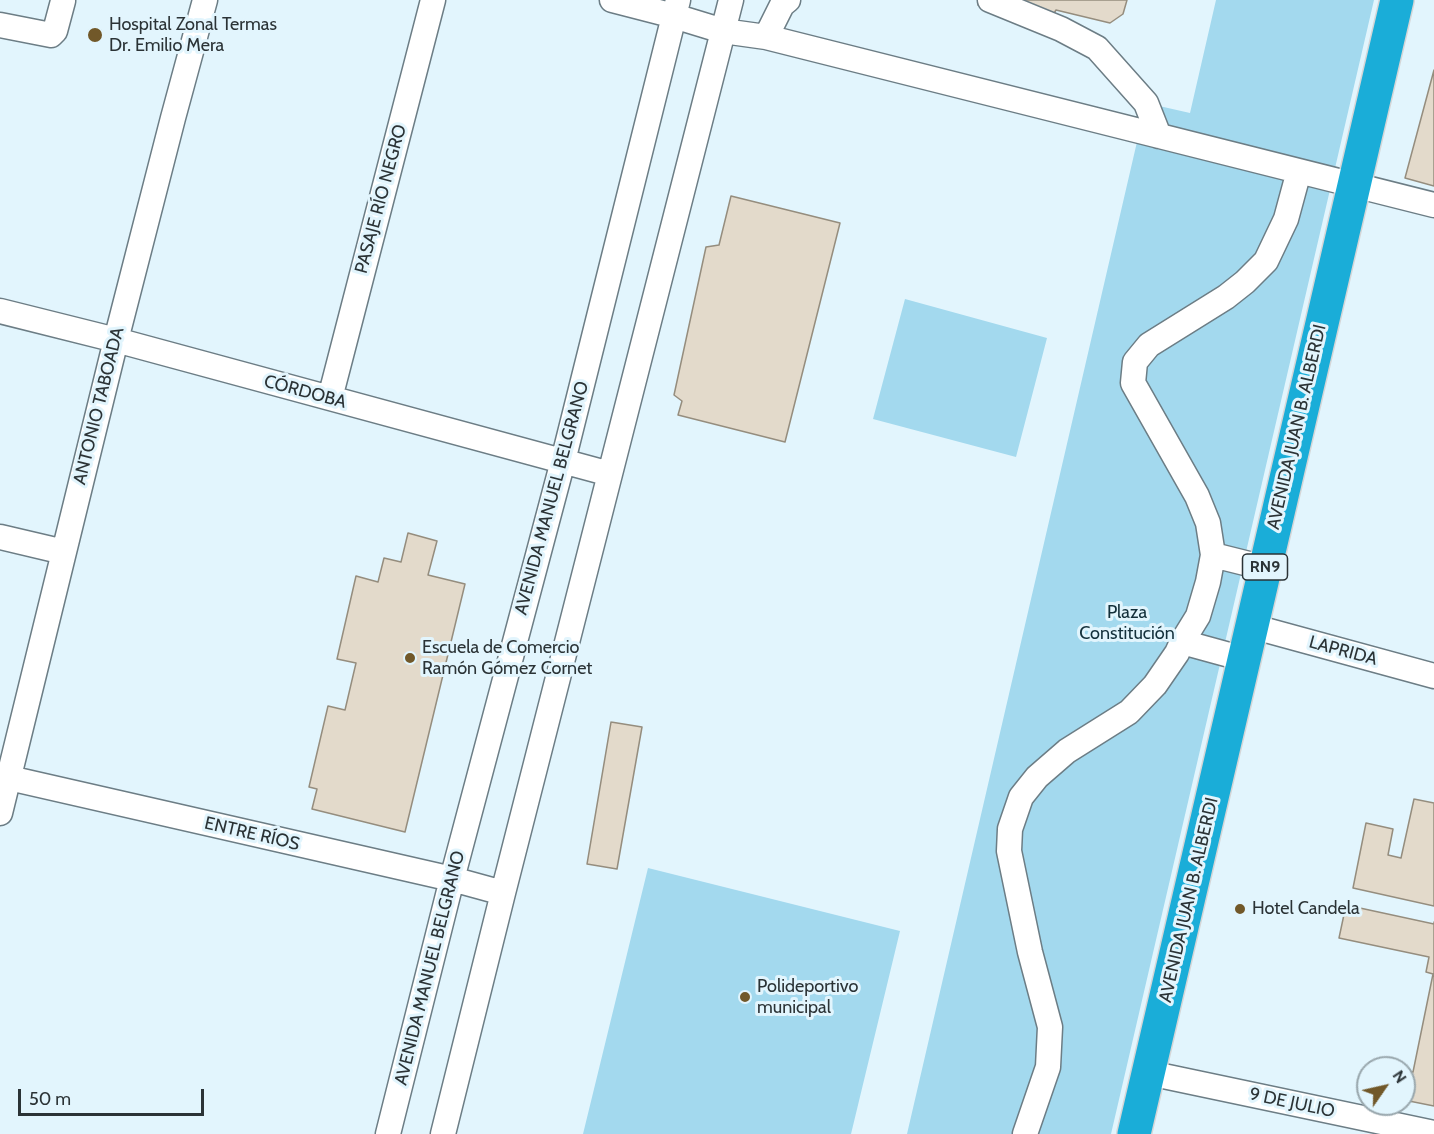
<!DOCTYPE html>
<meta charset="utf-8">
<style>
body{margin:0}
#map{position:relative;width:1434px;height:1134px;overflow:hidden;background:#e2f5fd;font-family:Cabin,sans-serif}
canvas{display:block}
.north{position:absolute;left:1356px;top:1056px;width:60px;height:60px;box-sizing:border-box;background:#e2f5fd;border:2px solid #99a7ad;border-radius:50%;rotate:56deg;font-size:16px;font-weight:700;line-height:24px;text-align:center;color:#2b3336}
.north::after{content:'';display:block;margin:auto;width:21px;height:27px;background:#715829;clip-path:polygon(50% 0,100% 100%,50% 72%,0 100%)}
.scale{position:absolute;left:18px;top:1089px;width:186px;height:27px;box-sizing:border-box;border:3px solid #2b3336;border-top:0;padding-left:8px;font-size:18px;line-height:21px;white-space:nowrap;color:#2b3336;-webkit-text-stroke:4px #e2f5fd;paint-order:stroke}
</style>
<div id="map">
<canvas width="1434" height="1134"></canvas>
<div class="north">N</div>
<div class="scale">50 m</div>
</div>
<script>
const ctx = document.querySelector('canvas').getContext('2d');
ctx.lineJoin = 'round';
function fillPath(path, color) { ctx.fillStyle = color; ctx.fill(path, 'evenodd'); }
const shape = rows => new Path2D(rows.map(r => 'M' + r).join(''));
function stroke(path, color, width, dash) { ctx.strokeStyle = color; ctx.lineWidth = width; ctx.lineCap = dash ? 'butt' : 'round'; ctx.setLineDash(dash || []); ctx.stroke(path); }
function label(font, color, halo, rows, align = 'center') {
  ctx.font = font + ' Cabin,sans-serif'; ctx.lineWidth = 6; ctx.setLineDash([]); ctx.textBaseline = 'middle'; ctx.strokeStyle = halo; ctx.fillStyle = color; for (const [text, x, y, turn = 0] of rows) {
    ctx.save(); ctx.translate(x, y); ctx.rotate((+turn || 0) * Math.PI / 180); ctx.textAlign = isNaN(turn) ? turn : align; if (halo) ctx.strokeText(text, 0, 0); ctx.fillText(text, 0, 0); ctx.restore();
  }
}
fillPath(shape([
 [1216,0,1374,0,1111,1134,907,1134,1146,103,1190,113],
 [905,299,1047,338,1016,457,873,419],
 [648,868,900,931,851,1134,583,1134]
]), '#a3d9ee');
const building = shape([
 [978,0,1127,0,1123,14,1110,23,1056,10,1044,30,978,5,978,0],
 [1434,70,1434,186,1405,178,1434,70],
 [731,196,840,223,785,442,678,415,682,401,674,395,706,247,719,245,731,196],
 [408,533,437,541,428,575,465,584,405,832,312,809,317,789,309,787,328,706,345,710,356,663,337,659,356,576,378,582,384,558,401,562,408,533],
 [611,722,642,727,617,869,587,864,611,722],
 [1414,799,1434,803,1434,906,1353,888,1366,823,1393,829,1388,855,1401,858,1414,799],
 [1346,905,1434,924,1434,922,1434,1106,1404,1100,1404,1071,1413,1072,1433,974,1426,972,1429,957,1339,938,1346,905]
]);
fillPath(building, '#e3dacb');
stroke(building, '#958d7e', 1.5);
const minor = shape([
 [612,0,674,16,723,31,766,37,1434,205],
 [990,0,1061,29,1097,48,1146,103,1159,136],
 [0,25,51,35,55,31,63,1],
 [766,37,782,5,788,0],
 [0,311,116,340,610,474],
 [330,398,433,0],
 [0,537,64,552],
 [1213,555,1265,568],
 [1251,626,1434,676],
 [1182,642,1244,659],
 [0,776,452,879,503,893],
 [0,813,116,340,173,118,205,0],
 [1149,1073,1434,1133],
 [388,1134,452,879,563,461,678,0],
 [443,1134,503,893,731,0],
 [1025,1134,1048,1067,1050,1027,1030,952,1009,851,1010,829,1021,797,1037,777,1067,751,1129,712,1155,685,1177,653,1182,642,1198,616,1208,582,1213,555,1208,523,1197,496,1133,383,1135,362,1149,345,1226,297,1245,282,1266,261,1286,219,1299,171]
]);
const highway = shape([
 [1134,1134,1397,0]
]);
stroke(minor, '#6c7d85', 27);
stroke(highway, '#d5d6d7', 36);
stroke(minor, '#fff', 24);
stroke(highway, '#1aadd8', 33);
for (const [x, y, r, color] of [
 [95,35,8,"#715829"],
 [410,658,6,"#715829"],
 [1240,909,6,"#715829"],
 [745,997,6,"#715829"]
]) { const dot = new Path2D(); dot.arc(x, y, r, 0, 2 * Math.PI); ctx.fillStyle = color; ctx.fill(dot); stroke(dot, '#e2f5fd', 2); }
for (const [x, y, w] of [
 [1265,567,45]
]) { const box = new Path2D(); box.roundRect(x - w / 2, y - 13, w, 26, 4.5); ctx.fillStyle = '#e2f5fd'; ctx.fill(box); stroke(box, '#2b3336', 1.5); }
label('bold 16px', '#2b3336', null, [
 ["RN9",1265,567]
]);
label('18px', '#2b3336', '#e2f5fd', [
 ["Hospital Zonal Termas",109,25],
 ["Dr. Emilio Mera",109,46],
 ["Escuela de Comercio",422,648],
 ["Ramón Gómez Cornet",422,669],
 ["Hotel Candela",1252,909],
 ["Polideportivo",757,987],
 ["municipal",757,1008]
], 'left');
label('18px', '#2b3336', '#e2f5fd', [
 ["PASAJE RÍO NEGRO",381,199,-75],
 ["CÓRDOBA",305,392,15],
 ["ANTONIO TABOADA",99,406,-76],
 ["AVENIDA JUAN B. ALBERDI",1297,427,-77],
 ["AVENIDA MANUEL BELGRANO",552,498,-75],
 ["LAPRIDA",1343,651,15],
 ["ENTRE RÍOS",252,834,13],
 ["AVENIDA JUAN B. ALBERDI",1189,900,-77],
 ["AVENIDA MANUEL BELGRANO",430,968,-76],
 ["9 DE JULIO",1292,1103,12]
]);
label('18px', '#13303b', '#e2f5fd', [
 ["Plaza",1127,613],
 ["Constitución",1127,634]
]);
</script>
